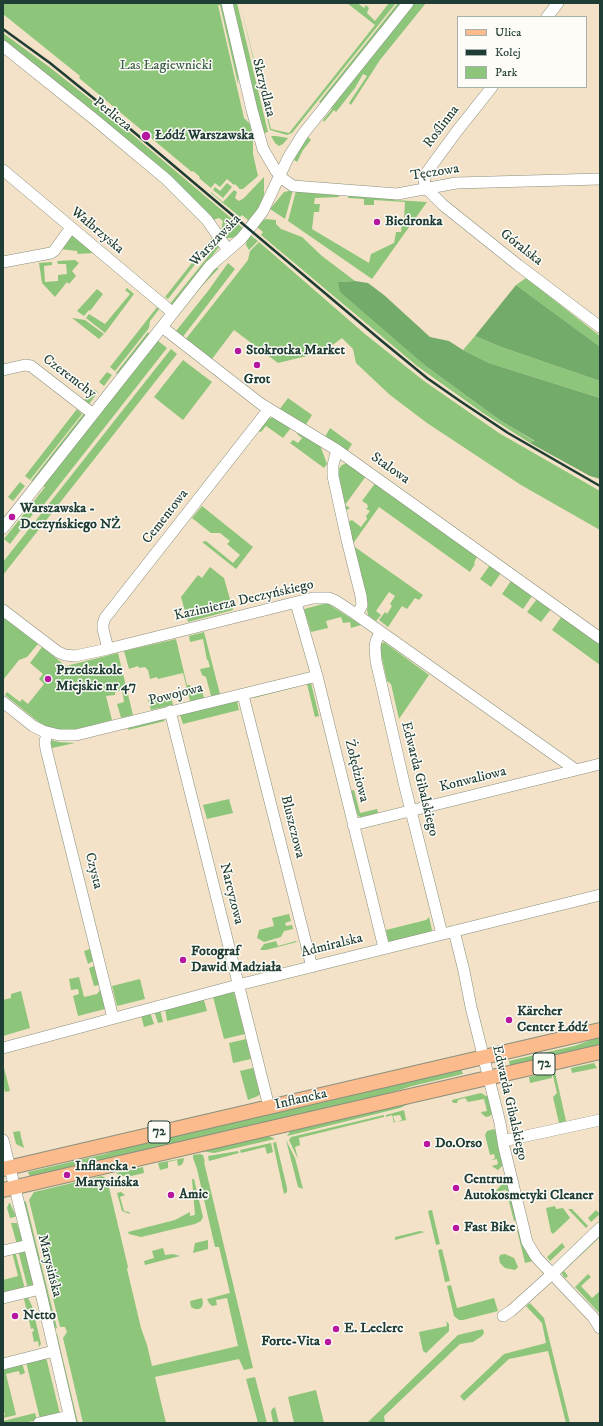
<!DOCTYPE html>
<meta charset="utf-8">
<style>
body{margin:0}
#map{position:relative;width:603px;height:1426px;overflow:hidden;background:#f3e2c7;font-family:"IM FELL DW Pica",serif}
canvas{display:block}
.frame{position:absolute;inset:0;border:4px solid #1f3d34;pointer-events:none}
.legend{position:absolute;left:457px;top:16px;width:130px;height:72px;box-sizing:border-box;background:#fdfcf7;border:1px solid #a4b0a9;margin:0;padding:5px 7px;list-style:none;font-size:12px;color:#1f3d34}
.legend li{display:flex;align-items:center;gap:8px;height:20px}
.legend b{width:20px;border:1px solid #a4b0a9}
</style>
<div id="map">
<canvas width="603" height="1426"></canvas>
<div class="frame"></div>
<ul class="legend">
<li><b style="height:5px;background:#fbbb8d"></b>Ulica</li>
<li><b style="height:5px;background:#1f3d34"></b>Kolej</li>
<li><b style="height:11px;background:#8dc67a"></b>Park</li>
</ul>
</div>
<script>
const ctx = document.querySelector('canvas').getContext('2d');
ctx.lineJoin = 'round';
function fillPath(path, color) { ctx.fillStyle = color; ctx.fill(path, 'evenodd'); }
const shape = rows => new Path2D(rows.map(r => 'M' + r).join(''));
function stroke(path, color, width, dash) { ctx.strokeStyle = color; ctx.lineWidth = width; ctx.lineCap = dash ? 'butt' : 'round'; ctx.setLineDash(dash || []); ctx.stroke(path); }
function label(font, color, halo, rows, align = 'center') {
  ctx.font = font + ' "IM FELL DW Pica",serif'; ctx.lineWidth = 3; ctx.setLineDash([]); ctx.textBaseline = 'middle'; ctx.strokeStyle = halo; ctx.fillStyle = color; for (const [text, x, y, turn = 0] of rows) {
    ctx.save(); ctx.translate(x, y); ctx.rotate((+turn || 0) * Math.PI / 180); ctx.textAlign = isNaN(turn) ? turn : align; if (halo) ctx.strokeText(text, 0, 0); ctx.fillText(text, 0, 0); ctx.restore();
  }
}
fillPath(shape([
 [3,3,223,3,239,72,238,84,220,5,218,5,244,118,250,124,253,141,253,154,258,176,243,189,239,189,239,188,235,184,234,185,227,179,220,187,215,183,211,188,199,178,200,177,193,171,192,172,79,78,80,76,3,14],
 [231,3,237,3,268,132,264,133,256,109],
 [240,3,271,129,289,133,375,25,347,3,360,3,359,4,364,8,366,5,369,8,367,13,375,21,389,3,392,4,396,3,292,133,287,135,270,130],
 [398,3,402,3,322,104,319,102],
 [413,3,426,3,380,60,351,105,349,103,367,76,363,74,355,88,336,112,334,110,324,122,323,120,332,109,330,107],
 [3,33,48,66,95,103,244,229,248,224,246,223,248,220,242,215,240,217,211,193,211,192,223,202,234,190,237,192,235,198,239,201,244,198,264,177,264,194,261,206,255,215,242,233,232,238,226,238,220,236,223,221,219,218,211,221,164,174,118,135,67,97,3,44],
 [271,136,276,136,288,138,283,144,279,146,275,143],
 [307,136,311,140,303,150,297,162,294,160],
 [227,183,232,187,223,198,213,190,215,187,220,191],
 [293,190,285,219,270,209,284,192],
 [296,191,336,194,338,195,339,197,315,198,314,204,320,204,319,212,314,212,312,229,369,263,371,254,394,243,396,232,401,232,402,219,404,219,405,202,374,200,374,205,364,205,364,199,348,198,348,197,351,195,394,197,394,200,427,202,372,279,288,221],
 [266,219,276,220,276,224,281,229,302,237,322,256,355,281,338,282,427,367,501,421,536,442,530,443,483,413,417,366,261,235,263,232,257,227,250,235,258,241,249,250,246,245,247,239,262,221],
 [214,235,214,240,168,299,165,297],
 [71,236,74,236,94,253,78,254,77,251,60,249],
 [259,242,365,334,424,381,499,433,600,491,600,530,521,485,427,423,390,395,356,363,353,349,342,338,319,355,315,354,278,363,234,330,212,359,185,340,248,260,250,251],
 [218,244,219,247,174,305,169,305],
 [75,260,79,263,72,271,76,276,69,284,67,282,55,297,42,283,39,263,52,262,52,265,44,266,45,282,58,281,58,275,67,274,66,264,58,264,57,261],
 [228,263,235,269,182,338,176,331,208,291],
 [217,268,219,268,202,286,170,326,213,269],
 [526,278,600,336,600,349,599,346,516,285],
 [127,288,134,294,105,333,86,318,89,314,105,324,130,294,125,290],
 [97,289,103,294,90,311,89,310,84,316,77,311],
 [158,306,160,308,150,321,149,328,115,371,110,367],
 [72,318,85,320,104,334,99,339],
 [148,332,150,335,118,375,116,373],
 [475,336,501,347,600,381,600,398,489,363,463,350],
 [157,340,167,348,38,512,36,510,10,544,4,539,45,487,42,485],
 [171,349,177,354,3,575,3,562],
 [183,360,212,382,183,420,154,397],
 [107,372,112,375,104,386,99,382],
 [93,389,98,392,89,404,84,400],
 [288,398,312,415,305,426,279,410],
 [77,409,82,414,30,480,25,476],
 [85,412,86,415,34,483,31,481],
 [268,418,275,418,289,426,290,429,283,438,266,426,261,432,258,431],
 [330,428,352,444,347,452,325,437],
 [299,431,320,445,327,464,324,468,290,443,293,440,298,443,302,438,297,434],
 [347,463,366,476,345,505,350,508,345,511,337,471,342,465],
 [20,482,25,486,13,501,8,497],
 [376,482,478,555,474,563,475,564,470,572,379,507,352,545,423,595,419,600,415,598,407,609,402,606,388,627,379,620,385,612,387,614,392,606,390,604,395,596,389,592,376,611,381,615,376,621,368,615,367,610,368,604,352,544,347,522,352,520,361,527,367,519,366,516,370,511,366,509,368,507,367,504,362,501],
 [202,506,253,547,236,569,202,542,206,541,233,563,240,555,227,544,230,541,220,533,211,533,192,518],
 [490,565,501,573,491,587,480,579],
 [210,567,224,578,233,610,188,622,181,597,198,575,202,578],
 [511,581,532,596,523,609,502,594],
 [537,599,551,609,541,622,527,612],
 [327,603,361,625,351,628,350,622,343,623,341,617,326,621,328,628,311,632,304,609],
 [3,616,38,644,27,657,19,660,3,680],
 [562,616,600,643,600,665,552,630],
 [204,632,220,694,211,696,206,677,202,675,200,669,210,667,208,660,207,660,203,639,190,642,189,636],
 [176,639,187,685,190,685,193,693,202,691,204,698,190,701,183,673,158,679,157,677,150,679,148,670,145,667,139,668,138,666,129,669,124,651],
 [384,642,429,675,399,719,391,684,387,681,381,654,380,645],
 [42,647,66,666,118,653,133,715,121,718,117,704,124,702,122,690,115,692,115,695,106,696,112,720,74,730,63,730,51,728,41,724,5,695,7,692,20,702,22,699,28,704,44,684,39,679,43,674,30,663],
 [309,682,311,683,319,716,315,717,307,684,254,698,255,695],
 [171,695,173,705,151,710,148,700,160,696,161,697],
 [237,701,239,710,183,724,180,715,182,713],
 [162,718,165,721,128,730,129,726],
 [50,740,59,742,75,743,52,748],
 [354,790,360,813,377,809,378,813,361,817,358,816,351,791],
 [229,799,233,813,207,819,203,805],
 [289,914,291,921,285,923,286,926,292,925,293,929,284,931,281,937,264,942,257,938,259,930,274,926,272,918],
 [429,917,432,930,430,933,390,942,388,940,386,930,426,920],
 [276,941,278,946,296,941,297,942,266,950,260,950,264,944],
 [90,949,93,961,88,964,84,951],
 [94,966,99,985,94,986,89,968],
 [79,977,84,997,97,994,100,990,105,1009,78,1016,73,996,79,994,78,989,71,990,69,979],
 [140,979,145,999,117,1006,112,986],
 [21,991,30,1028,3,1036,3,1000,11,998,11,994],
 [234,992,245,1034,224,1039,213,997],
 [204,1000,207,1011,167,1021,165,1008],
 [160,1009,163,1022,158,1023,154,1011],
 [150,1012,154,1024,144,1027,141,1015],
 [600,1037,600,1046,510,1066,509,1061,574,1046],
 [246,1039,251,1059,233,1063,229,1043],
 [594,1063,597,1068,572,1073,571,1068],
 [3,1064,10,1091,5,1092,3,1084],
 [253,1068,260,1094,258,1096,248,1100,240,1071],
 [461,1069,463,1074,412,1086,375,1098,30,1177,28,1172,105,1154,129,1146],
 [551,1072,552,1078,530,1083,529,1077],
 [552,1072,555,1072,566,1121,559,1123,553,1097,557,1093],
 [481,1093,486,1096,488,1095,492,1114,490,1116,486,1117,482,1114,481,1112,487,1111,484,1099,468,1102,465,1098,458,1100,457,1103,454,1103,452,1102,452,1100],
 [412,1102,400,1108,287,1136,291,1130],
 [404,1110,406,1120,397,1122,402,1120,400,1115,393,1116,395,1122,394,1123,392,1115,386,1117,386,1115],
 [384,1115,384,1117,299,1138,300,1145,295,1147,298,1159,289,1140,291,1137],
 [494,1129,496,1131,503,1165,498,1170,493,1167,492,1166,498,1164,497,1159,491,1160,495,1158,494,1154,490,1155,485,1135,487,1131],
 [20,1131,21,1137,24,1148,16,1144,13,1132],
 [266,1136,271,1137,275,1139,214,1153,201,1151],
 [286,1140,295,1158,303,1189,298,1187],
 [276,1142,287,1188,287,1192,284,1194,273,1143],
 [271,1143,273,1152,267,1154,265,1147,241,1153,240,1150],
 [238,1151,239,1153,209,1161,208,1156],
 [200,1154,203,1155,205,1162,204,1162,253,1368,244,1370,239,1359,155,1377,166,1423,83,1423,63,1338,67,1332,65,1327,60,1327,29,1200,34,1192,102,1176,107,1179,128,1267,127,1269,141,1328,147,1345,152,1366,238,1346,227,1298,216,1300,217,1305,212,1306,209,1303,207,1299,230,1293,219,1247,215,1247,197,1169,193,1158,193,1155],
 [184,1158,183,1163,181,1165,178,1166,177,1160,168,1162,168,1168,160,1170,158,1163],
 [143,1167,144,1173,127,1177,119,1175,116,1173],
 [192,1179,194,1179,203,1217,201,1221,195,1224,141,1237,129,1234,128,1232,175,1220,190,1212,190,1216,195,1215],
 [503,1183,506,1183,508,1185,517,1220,514,1221,506,1190,495,1192],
 [121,1192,125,1195,120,1197,124,1211,129,1212,130,1214,122,1211,117,1193],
 [24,1201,26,1202,57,1328,54,1329,23,1204],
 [9,1203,10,1203,16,1216,15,1217,10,1218,7,1208],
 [555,1206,556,1209,563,1208,570,1218,553,1234,551,1232,546,1208],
 [568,1209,572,1209,588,1226,586,1228],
 [432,1210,440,1244,436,1245,428,1211],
 [596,1210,600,1214,591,1222,588,1218],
 [11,1223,17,1223,23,1243,17,1245],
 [517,1230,520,1231,533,1261,525,1263],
 [420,1231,425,1232,395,1240,395,1237],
 [600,1233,600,1237,564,1271,568,1276,566,1278,564,1277,561,1272],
 [208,1240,208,1249,193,1253,195,1243],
 [562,1243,565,1247,550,1261,547,1257],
 [163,1248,165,1255,173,1254,180,1256,145,1265,144,1261,154,1258,152,1251],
 [442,1249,450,1281,445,1282,438,1250],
 [18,1250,25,1250,34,1286,28,1289],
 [15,1251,25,1289,4,1295,3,1280,18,1276,12,1252],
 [505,1254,514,1258,518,1267,515,1270,505,1268,500,1263,499,1258,500,1255],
 [588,1274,591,1277,581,1286,592,1298,600,1291,600,1314,575,1287],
 [451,1285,457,1308,494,1298,498,1311,463,1320,459,1320,454,1316,447,1286],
 [27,1296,32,1306,41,1344,39,1347,38,1341,34,1342,32,1332,34,1331,33,1328,31,1329,24,1299],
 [202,1298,203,1303,202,1307,199,1309,195,1309,191,1307,190,1301],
 [530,1303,544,1318,570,1423,566,1423,548,1351,509,1359,464,1401,460,1396,504,1354,546,1343,542,1323,526,1306],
 [446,1321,449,1324,449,1331,426,1353,423,1351,419,1332,447,1326],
 [483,1329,484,1333,482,1336,473,1342,460,1344,384,1416,385,1423,367,1423,458,1335],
 [57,1334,78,1423,75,1423,55,1335],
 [46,1357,60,1414,40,1419,26,1362],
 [22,1363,25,1373,20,1375,19,1371,6,1374,16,1415,3,1418,3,1415,5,1415,3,1408,3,1368],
 [255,1377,267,1423,258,1423,246,1379],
 [316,1390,324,1423,294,1423,288,1397],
 [275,1407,279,1423,273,1423,271,1412,272,1409],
 [35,1413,37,1420,24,1423,3,1423,3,1421]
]), '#8dc67a');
fillPath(shape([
 [355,281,368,283,384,295,430,337,449,341,463,350,489,363,600,398,600,479,590,476,530,443,535,441,501,421,427,367,340,292,338,282],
 [516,285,599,346,600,381,501,347,475,336]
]), '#72ab6a');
const minor = shape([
 [227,3,252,110,263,149,276,171,283,179,293,186,397,194,456,183,600,179],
 [547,17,558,3],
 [3,46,94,119,166,179,207,220,228,250],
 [492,87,457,131,427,172,424,180,426,188,443,205,518,265,600,327],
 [3,170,173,313],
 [3,262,51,253,54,251,70,229],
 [162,327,261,404,337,450,600,638],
 [3,370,25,365,31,366,93,414],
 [337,450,333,465,333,476,347,540,361,596,362,605,357,615],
 [3,528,210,266,241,239,253,224,263,211,288,158,303,134,408,3],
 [296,603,317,676,384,948],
 [3,610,58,652,65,655,75,656,108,649,313,598,329,598,336,601,357,615,576,770],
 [380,632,376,641,375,647,376,661,405,787,442,934],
 [108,649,103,629,103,624,105,618,269,409],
 [243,695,312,967],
 [3,702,33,726,43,731,59,735,76,735,317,676],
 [170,711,269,1107],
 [47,733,45,742,46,749,113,1018],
 [353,825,600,764],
 [454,931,464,971,471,1007,500,1123,504,1147,527,1242,536,1257,593,1317,600,1328],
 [3,1048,238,985,600,895],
 [3,1140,40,1289,71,1423],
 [503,1141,600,1120],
 [3,1251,29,1245],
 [3,1298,40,1289],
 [503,1316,511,1311,552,1274,600,1228],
 [3,1364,54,1351],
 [39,1423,69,1416]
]);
const major = shape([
 [3,1169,600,1030],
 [3,1190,600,1052]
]);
stroke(minor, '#89907e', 12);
stroke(major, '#89907e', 16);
stroke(minor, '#fff', 11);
stroke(major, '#fbbb8d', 14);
stroke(shape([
 [3,29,50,63,97,101,383,342,427,378,460,401,508,433,600,486]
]), '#1f3d34', 2.5);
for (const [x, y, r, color] of [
 [146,136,5,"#b5179e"],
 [377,222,4,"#b5179e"],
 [238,351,4,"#b5179e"],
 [257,365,4,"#b5179e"],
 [12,517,4,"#b5179e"],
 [48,679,4,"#b5179e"],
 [183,960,4,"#b5179e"],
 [509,1020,4,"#b5179e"],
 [427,1144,4,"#b5179e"],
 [67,1175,4,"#b5179e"],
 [456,1188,4,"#b5179e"],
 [171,1195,4,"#b5179e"],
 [456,1228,4,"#b5179e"],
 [15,1316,4,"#b5179e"],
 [336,1329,4,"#b5179e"],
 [328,1342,4,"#b5179e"]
]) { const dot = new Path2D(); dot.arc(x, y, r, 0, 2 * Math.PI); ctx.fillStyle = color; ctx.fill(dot); stroke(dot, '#fdfcf7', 1.5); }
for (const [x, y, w] of [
 [544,1064,22],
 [159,1132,22]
]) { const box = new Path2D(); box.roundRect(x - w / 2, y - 11, w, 22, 3); ctx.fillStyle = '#fdfcf7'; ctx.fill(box); stroke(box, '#1f3d34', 1); }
label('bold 13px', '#1f3d34', null, [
 ["72",544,1064],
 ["72",159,1132]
]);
label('14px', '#3a5f46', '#fdfcf7', [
 ["Las Łagiewnicki",166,66]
]);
label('14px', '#1f3d34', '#fdfcf7', [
 ["Skrzydlata",263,88,76],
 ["Perlicza",112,115,39],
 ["Roślinna",442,127,-53],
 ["Tęczowa",435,173,-9],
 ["Wałbrzyska",97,231,40],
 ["Warszawska",216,241,-46],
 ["Góralska",521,248,38],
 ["Czeremchy",69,377,37],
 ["Stalowa",390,469,35],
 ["Cementowa",166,517,-52],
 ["Kazimierza Deczyńskiego",244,601,-13],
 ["Powojowa",176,695,-14],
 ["Żołędziowa",356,771,76],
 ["Edwarda Gibalskiego",419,779,76],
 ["Konwaliowa",473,780,-14],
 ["Bluszczowa",292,827,76],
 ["Czysta",93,871,76],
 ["Narcyzowa",231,894,76],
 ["Admiralska",332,946,-14],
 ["Inflancka",301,1100,-13],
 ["Edwarda Gibalskiego",509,1103,77],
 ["Marysińska",49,1266,76]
]);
label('bold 14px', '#1f3d34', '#fdfcf7', [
 ["Łódź Warszawska",155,136],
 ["Biedronka",385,222],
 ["Stokrotka Market",246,351],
 ["Grot",257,380,"center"],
 ["Warszawska -",20,509],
 ["Deczyńskiego NŻ",20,525],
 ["Przedszkole",56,671],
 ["Miejskie nr 47",56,687],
 ["Fotograf",191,952],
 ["Dawid Madziała",191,968],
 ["Kärcher",517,1012],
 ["Center Łódź",517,1028],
 ["Do.Orso",435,1144],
 ["Inflancka -",75,1167],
 ["Marysińska",75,1183],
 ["Centrum",464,1180],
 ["Autokosmetyki Cleaner",464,1196],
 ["Amic",179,1195],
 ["Fast Bike",464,1228],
 ["Netto",23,1316],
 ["E. Leclerc",344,1329],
 ["Forte-Vita",320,1342,"right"]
], 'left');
</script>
